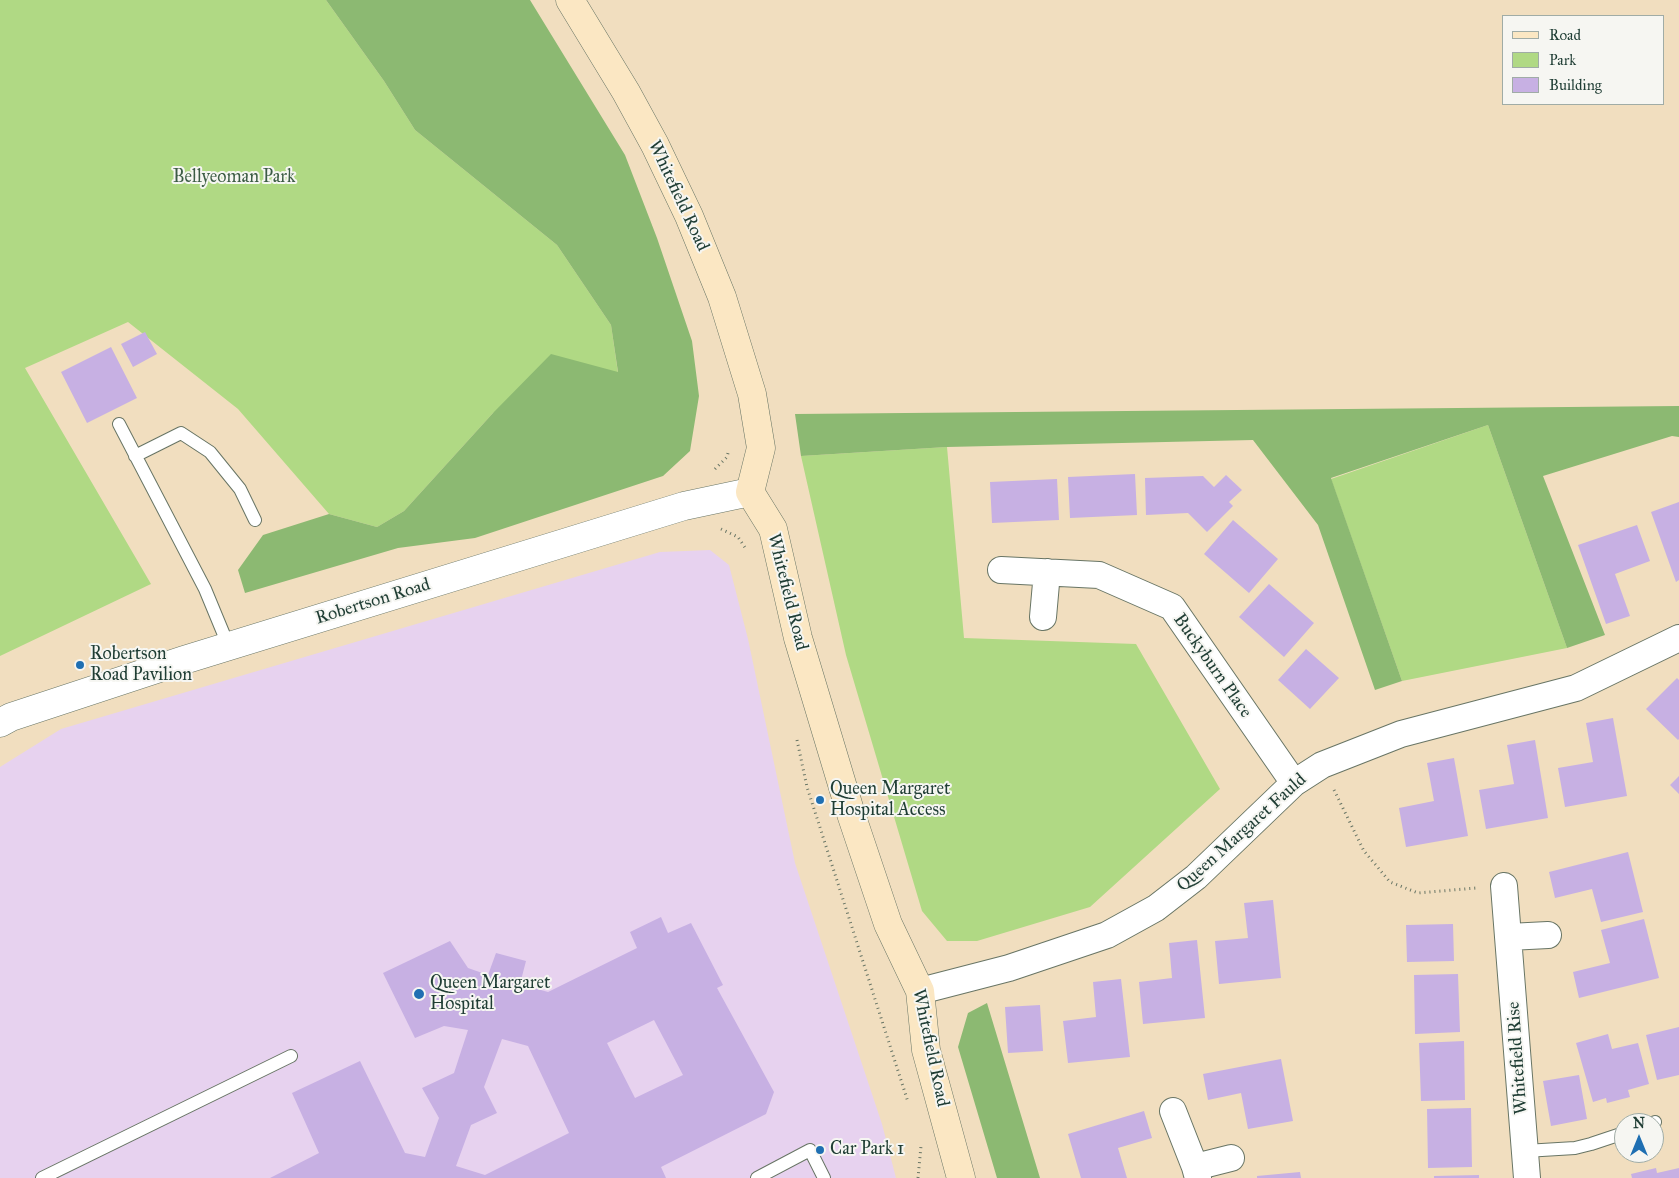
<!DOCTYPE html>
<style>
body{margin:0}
#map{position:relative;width:1679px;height:1178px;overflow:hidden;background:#f1debf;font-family:"IM FELL Great Primer",serif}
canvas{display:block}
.legend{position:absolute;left:1502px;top:15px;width:162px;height:90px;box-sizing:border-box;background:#f6f6f2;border:1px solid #a0aca6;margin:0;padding:6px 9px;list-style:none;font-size:15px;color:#1f3d34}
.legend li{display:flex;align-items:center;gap:10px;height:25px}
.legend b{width:25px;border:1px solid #a0aca6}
.north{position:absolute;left:1614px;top:1113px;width:50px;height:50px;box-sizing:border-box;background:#f6f6f2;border:1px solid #a0aca6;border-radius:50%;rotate:0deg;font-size:14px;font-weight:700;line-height:20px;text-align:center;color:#1f3d34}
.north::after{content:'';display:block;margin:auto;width:18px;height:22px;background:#1f6fb2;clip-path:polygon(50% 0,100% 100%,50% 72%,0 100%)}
</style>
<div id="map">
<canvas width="1679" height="1178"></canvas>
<ul class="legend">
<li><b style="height:6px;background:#fbe7c3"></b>Road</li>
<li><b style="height:14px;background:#b0d984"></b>Park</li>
<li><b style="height:14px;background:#c7b0e3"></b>Building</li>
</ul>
<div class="north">N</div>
</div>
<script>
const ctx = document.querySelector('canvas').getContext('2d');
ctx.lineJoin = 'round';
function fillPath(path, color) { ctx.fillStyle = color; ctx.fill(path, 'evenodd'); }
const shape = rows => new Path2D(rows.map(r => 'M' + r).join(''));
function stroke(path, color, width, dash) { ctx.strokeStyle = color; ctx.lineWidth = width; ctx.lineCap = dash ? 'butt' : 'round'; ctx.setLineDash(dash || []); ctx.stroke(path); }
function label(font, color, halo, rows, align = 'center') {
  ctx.font = font + ' "IM FELL Great Primer",serif'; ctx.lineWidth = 4; ctx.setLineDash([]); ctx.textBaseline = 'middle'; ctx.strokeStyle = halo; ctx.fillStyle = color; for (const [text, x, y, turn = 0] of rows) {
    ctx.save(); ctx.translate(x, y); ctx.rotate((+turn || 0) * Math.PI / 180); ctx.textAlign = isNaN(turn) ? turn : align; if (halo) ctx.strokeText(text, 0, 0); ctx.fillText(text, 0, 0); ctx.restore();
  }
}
fillPath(shape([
 [710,550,729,565,748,639,795,863,882,1124,896,1178,0,1178,0,767,61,729,660,552]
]), '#e7d2ef');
fillPath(shape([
 [0,0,326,0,384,81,415,130,557,245,611,325,618,373,493,413,404,511,377,527,329,514,238,409,128,322,25,368,151,584,0,656],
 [1488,425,1567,648,1402,681,1331,479],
 [947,447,964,638,1136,644,1220,789,1090,907,977,941,947,941,922,911,846,655,801,456]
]), '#b0d984');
fillPath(shape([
 [326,0,530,0,625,155,657,238,692,341,699,396,690,451,663,476,475,538,398,548,245,593,238,570,263,535,329,514,377,527,404,511,493,413,551,354,618,372,611,325,557,245,415,130,384,81],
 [1679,406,1679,437,1672,436,1543,476,1605,635,1567,648,1488,425,1331,478,1402,681,1375,690,1318,525,1253,440,947,447,801,456,795,414],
 [987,1003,1040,1178,997,1178,958,1047,968,1013]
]), '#8cb972');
fillPath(shape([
 [145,332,157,354,133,367,121,344],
 [111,347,137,398,87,423,61,372],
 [1135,474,1137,515,1070,518,1068,477],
 [1226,475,1242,490,1229,502,1233,506,1207,532,1188,513,1146,515,1145,478,1203,476,1214,487],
 [1057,479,1059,520,992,523,990,482],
 [1679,502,1679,580,1676,582,1651,512],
 [1233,520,1278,559,1249,593,1204,554],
 [1637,525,1650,561,1615,574,1630,616,1606,624,1578,545],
 [1269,584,1314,623,1284,657,1239,617],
 [1306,649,1339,678,1310,709,1278,680],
 [1677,678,1679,680,1679,739,1678,740,1646,709],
 [1613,718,1627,796,1565,807,1558,768,1593,762,1586,723],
 [1535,740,1548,818,1486,829,1479,790,1514,784,1507,745],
 [1454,758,1468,836,1406,847,1399,808,1434,801,1427,763],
 [1679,776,1679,794,1670,785],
 [1628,852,1643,912,1601,922,1592,889,1555,898,1549,872],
 [1273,900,1281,978,1219,984,1215,941,1248,938,1244,903],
 [661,917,668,933,691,923,723,985,717,988,774,1092,766,1114,661,1167,666,1178,270,1178,319,1153,292,1093,360,1061,405,1153,425,1157,439,1118,422,1088,454,1073,468,1030,444,1026,415,1038,383,973,450,941,468,968,488,975,496,953,526,961,520,984,548,992,637,948,630,932],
 [654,1020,683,1075,635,1098,607,1043],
 [502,1039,528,1046,569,1133,485,1175,456,1166,471,1125,497,1113,484,1087],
 [1644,919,1659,978,1579,998,1573,972,1610,963,1601,930],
 [1453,924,1454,961,1407,962,1406,925],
 [1197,940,1205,1018,1143,1024,1139,982,1172,978,1169,943],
 [1458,974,1460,1032,1415,1034,1414,975],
 [1121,979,1130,1057,1068,1063,1063,1021,1096,1017,1093,982],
 [1040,1005,1043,1051,1008,1053,1005,1007],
 [1679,1027,1679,1075,1657,1080,1646,1035],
 [1608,1034,1612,1049,1638,1043,1649,1084,1628,1090,1630,1097,1607,1103,1606,1098,1593,1102,1576,1043],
 [1464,1041,1465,1100,1421,1101,1419,1043],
 [1281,1059,1293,1121,1248,1129,1241,1093,1208,1100,1203,1074],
 [1579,1075,1587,1119,1551,1126,1543,1081],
 [1471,1108,1472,1167,1428,1168,1427,1109],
 [1144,1111,1152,1138,1118,1148,1127,1178,1081,1178,1068,1134],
 [1656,1168,1657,1173,1679,1168,1679,1178,1632,1178,1631,1174],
 [1300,1172,1301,1178,1257,1178,1257,1176],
 [1479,1175,1479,1178,1434,1178,1434,1176]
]), '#c7b0e3');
const service = shape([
 [119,424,205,589,229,647],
 [135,456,181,433,210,452,240,489,255,520],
 [1653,1123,1655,1122],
 [1525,1151,1575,1148,1591,1144,1624,1133],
 [42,1178,291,1056],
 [757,1178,810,1150,824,1178]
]);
const minor = shape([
 [1001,570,1099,575,1172,607,1294,783],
 [1043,617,1047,572],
 [1504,886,1527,1178],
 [1509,937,1548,935],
 [920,991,1009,968,1107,935,1156,908,1196,877,1294,783,1322,765,1401,734,1576,688,1679,638],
 [1173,1111,1195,1167,1198,1178],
 [1195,1167,1231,1158]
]);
const tertiary = shape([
 [0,723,11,717,184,660,684,506,750,492]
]);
const secondary = shape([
 [570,0,626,92,655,145,689,216,722,297,752,394,761,448,750,492,773,529,798,638,851,814,888,924,920,991,926,1050,961,1178]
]);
stroke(service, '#687565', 14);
stroke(minor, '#687565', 28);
stroke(tertiary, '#687565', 29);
stroke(secondary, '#687565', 29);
stroke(shape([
 [715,469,727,457,728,453],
 [721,529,738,537,746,549],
 [797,740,807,787,908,1102],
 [1334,790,1364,851,1390,882,1418,893,1476,888],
 [918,1178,921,1146]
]), '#687565', 3, [1, 4]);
stroke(service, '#fff', 12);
stroke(minor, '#fff', 26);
stroke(tertiary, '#fff', 28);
stroke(secondary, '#fbe7c3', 28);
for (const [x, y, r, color] of [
 [80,665,5,"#1f6fb2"],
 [820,800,5,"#1f6fb2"],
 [419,994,6,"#1f6fb2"],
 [820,1150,5,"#1f6fb2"]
]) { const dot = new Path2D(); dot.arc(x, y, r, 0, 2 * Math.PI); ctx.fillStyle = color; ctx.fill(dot); stroke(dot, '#f6f6f2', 2); }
label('18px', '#3c5c44', '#f6f6f2', [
 ["Bellyeoman Park",234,178]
]);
label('18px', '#1f3d34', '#f6f6f2', [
 ["Whitefield Road",678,196,65],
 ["Whitefield Road",787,592,76],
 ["Robertson Road",373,602,-17],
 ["Buckyburn Place",1212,666,55],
 ["Queen Margaret Fauld",1242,833,-42],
 ["Whitefield Road",930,1048,78],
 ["Whitefield Rise",1518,1058,-94]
]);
label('18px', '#1f3d34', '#f6f6f2', [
 ["Robertson",90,655],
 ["Road Pavilion",90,676],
 ["Queen Margaret",830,790],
 ["Hospital Access",830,811],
 ["Queen Margaret",430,984],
 ["Hospital",430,1005],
 ["Car Park 1",830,1150]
], 'left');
</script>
